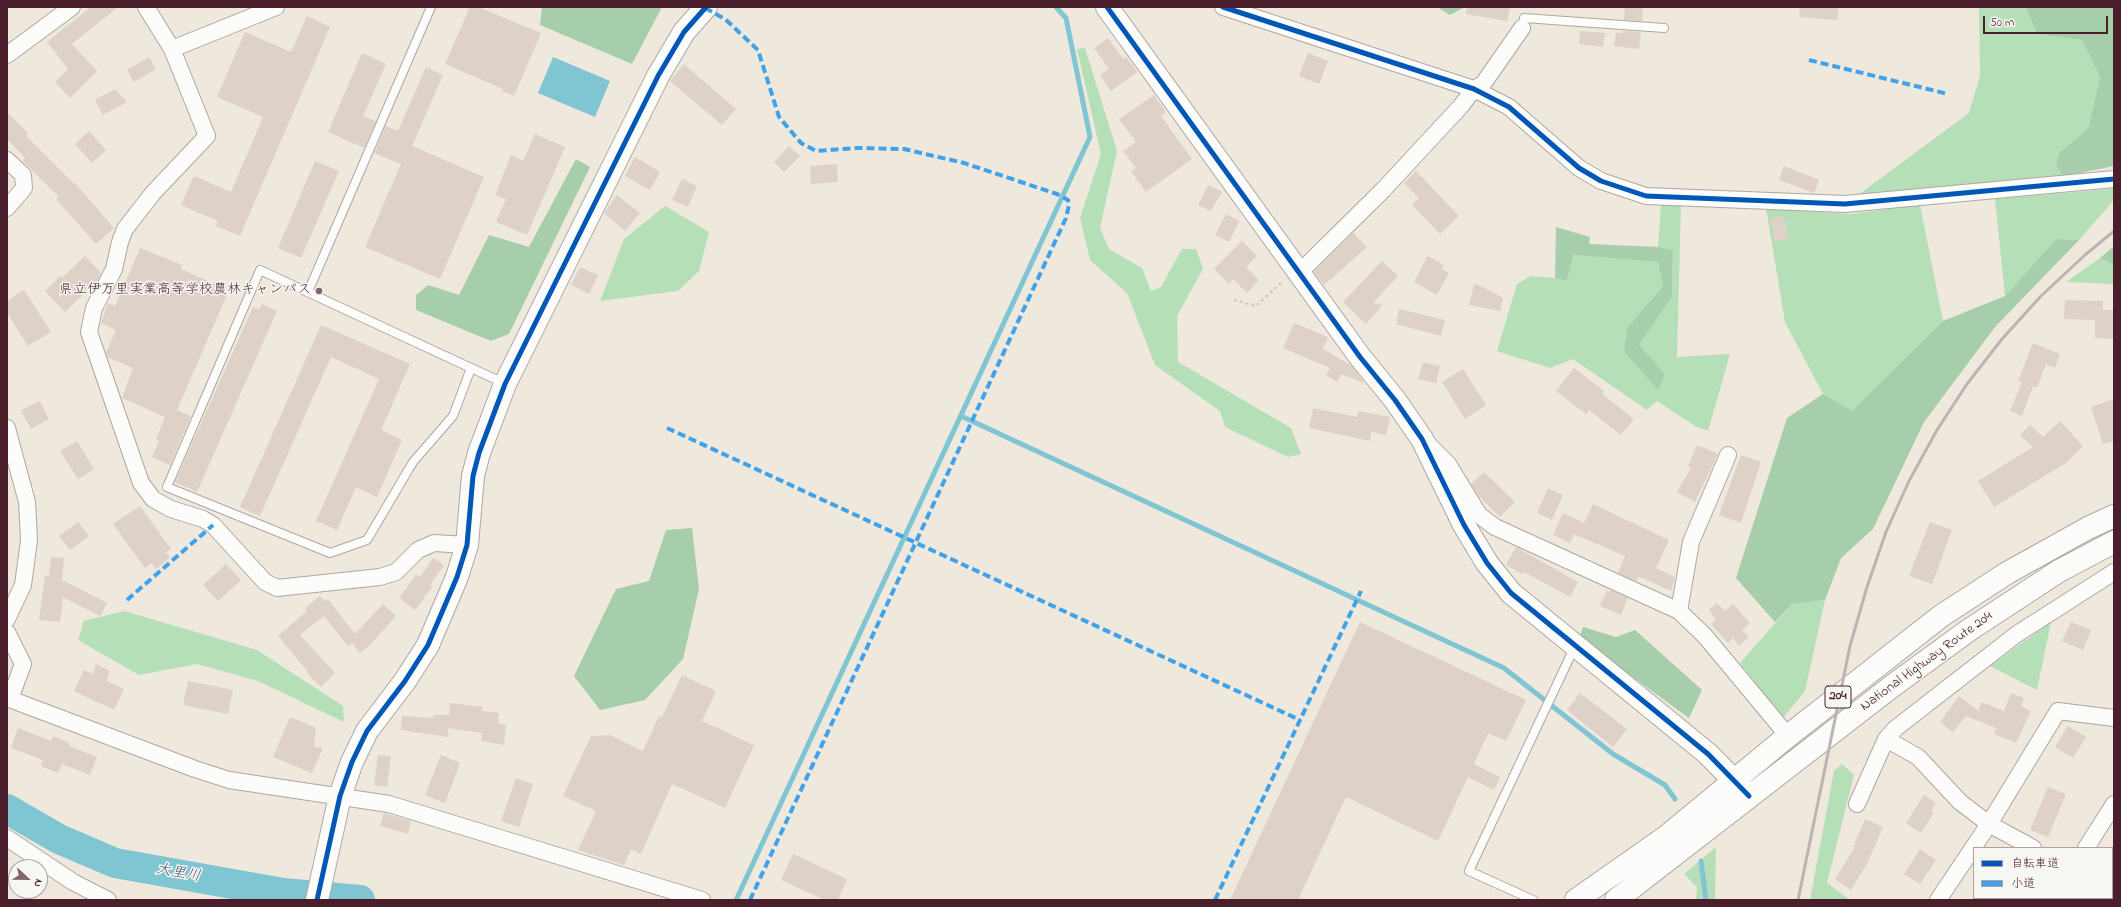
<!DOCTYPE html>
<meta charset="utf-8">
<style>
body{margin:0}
#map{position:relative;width:2121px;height:907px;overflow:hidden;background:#eee8dd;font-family:"Indie Flower","Klee One",sans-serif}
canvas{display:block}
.frame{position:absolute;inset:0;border:8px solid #4a1f2b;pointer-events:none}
.legend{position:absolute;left:1973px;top:847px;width:140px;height:52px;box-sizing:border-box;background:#f6f6f2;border:1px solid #b1a0a2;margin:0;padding:5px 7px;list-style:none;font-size:12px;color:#4a1f2b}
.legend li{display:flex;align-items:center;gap:8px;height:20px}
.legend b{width:20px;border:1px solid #b1a0a2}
.north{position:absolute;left:8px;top:859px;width:40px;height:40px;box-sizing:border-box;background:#f6f6f2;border:1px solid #b1a0a2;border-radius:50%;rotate:112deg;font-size:11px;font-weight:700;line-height:16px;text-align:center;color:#4a1f2b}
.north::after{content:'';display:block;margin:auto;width:14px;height:18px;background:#836569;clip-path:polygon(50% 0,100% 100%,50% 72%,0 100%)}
.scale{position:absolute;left:1983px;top:16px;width:125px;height:18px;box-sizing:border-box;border:2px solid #4a1f2b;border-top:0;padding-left:5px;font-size:12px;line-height:14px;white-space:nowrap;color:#4a1f2b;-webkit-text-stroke:3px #f6f6f2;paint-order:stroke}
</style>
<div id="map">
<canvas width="2121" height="907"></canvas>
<div class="frame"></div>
<ul class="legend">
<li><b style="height:5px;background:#0057b8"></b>自転車道</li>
<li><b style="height:5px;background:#40a2eb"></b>小道</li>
</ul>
<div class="north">N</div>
<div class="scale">50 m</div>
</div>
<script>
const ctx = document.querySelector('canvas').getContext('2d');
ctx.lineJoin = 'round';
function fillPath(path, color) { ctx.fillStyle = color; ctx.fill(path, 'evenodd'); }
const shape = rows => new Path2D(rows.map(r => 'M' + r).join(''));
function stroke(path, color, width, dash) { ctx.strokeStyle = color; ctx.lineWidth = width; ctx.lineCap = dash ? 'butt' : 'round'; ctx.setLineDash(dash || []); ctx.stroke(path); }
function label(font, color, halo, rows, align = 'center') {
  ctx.font = font + ' "Indie Flower","Klee One",sans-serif'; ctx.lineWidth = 3; ctx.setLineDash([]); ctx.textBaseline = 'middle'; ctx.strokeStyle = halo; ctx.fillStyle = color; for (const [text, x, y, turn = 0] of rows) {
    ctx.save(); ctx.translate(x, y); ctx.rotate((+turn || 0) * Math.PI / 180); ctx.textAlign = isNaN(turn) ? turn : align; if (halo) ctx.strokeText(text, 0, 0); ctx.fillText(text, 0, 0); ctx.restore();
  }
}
fillPath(shape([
 [1979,7,2026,7,2037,34,2082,40,2100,77,2088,129,2060,152,2064,176,1854,198,1969,113,1980,76],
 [1085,48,1117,151,1100,228,1109,249,1142,268,1151,291,1161,287,1182,249,1196,249,1203,269,1177,316,1178,362,1291,428,1301,454,1288,457,1225,427,1220,411,1155,365,1127,293,1090,260,1080,218,1101,154,1077,49],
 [2114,176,2114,200,2079,240,2056,239,2005,296,1995,199,2110,189],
 [1681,204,1677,357,1730,354,1708,431,1695,426,1657,401,1647,410,1573,359,1550,368,1497,351,1517,284,1531,276,1555,278,1567,281,1572,255,1658,262,1663,286,1627,328,1624,351,1664,374,1639,345,1672,297,1673,250,1658,247,1661,205],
 [1920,205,1943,321,1852,412,1823,394,1785,322,1766,208,1850,214],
 [665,206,709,232,699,271,678,291,600,301,624,239],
 [2100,258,2114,265,2114,284,2066,282],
 [1825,600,1805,691,1783,718,1740,663,1792,604],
 [124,611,257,650,343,706,344,722,258,681,197,664,139,675,78,640,84,621],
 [2051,622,2037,690,1990,666],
 [1842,764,1854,775,1827,883,1850,900,1810,900,1834,771],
 [1716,847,1715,900,1696,900,1697,887,1684,874]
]), '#b5dfb7');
fillPath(shape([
 [542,7,660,7,661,9,632,64,540,25],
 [1437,7,1465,7,1450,15],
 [2026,7,2114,7,2114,166,2064,176,2056,166,2060,152,2088,129,2100,77,2082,40,2037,34],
 [576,159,590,167,509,334,491,341,416,310,416,295,428,285,459,295,489,235,529,247],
 [1556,227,1590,237,1589,244,1658,247,1673,250,1672,297,1639,345,1665,374,1658,390,1624,351,1627,328,1663,286,1658,262,1573,255,1567,281,1555,278],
 [2056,239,2079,240,1995,327,1924,422,1873,529,1841,558,1825,600,1792,604,1775,622,1736,578,1787,418,1823,394,1852,411,1943,321,2005,296],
 [2114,246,2114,265,2100,258],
 [692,528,699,589,683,659,645,700,600,710,574,676,616,589,649,581,666,530],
 [1583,627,1616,637,1635,630,1702,690,1689,718,1579,638]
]), '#a6ceaa');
fillPath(shape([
 [553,57,610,81,595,117,538,93]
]), '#7fc5d2');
stroke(shape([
 [961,416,1504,668,1613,754,1665,785,1675,799],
 [1701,861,1706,900],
 [736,900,1090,137,1066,18,1056,7]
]), '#7fc5d2', 5);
stroke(shape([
 [7,809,59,839,115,863,283,893,360,900]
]), '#7fc5d2', 30);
fillPath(shape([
 [91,7,118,7,72,44,97,71,70,98,55,82,68,69,47,42],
 [470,7,478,7,541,33,514,96,502,91,503,89,445,64],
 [1467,7,1510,7,1507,21,1466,14],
 [1625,7,1643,7,1642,21,1624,20],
 [1800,7,1839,7,1837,20,1799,17],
 [307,16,330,27,240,236,216,226,218,221,181,205,194,176,231,192,263,117,217,97,245,32,291,52],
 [1580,31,1605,33,1603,47,1579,44],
 [1623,31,1641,32,1639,49,1614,46,1616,33,1622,33],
 [1108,38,1123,59,1126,57,1137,72,1111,91,1100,75,1109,69,1094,48],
 [362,53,386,64,363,116,376,121,364,148,328,132],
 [1308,53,1328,61,1319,84,1299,76],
 [149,57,156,69,134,82,127,70],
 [684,64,736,109,722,125,670,81],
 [426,67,443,75,412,146,484,177,440,279,365,247,401,164,374,153,386,126,398,131],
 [115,89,127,102,103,115,95,100],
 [1154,95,1166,112,1161,116,1192,159,1146,192,1131,171,1136,168,1123,151,1136,142,1119,119],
 [7,112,28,133,26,136,74,184,75,183,114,228,96,244,56,199,59,197,23,161,25,158,7,139],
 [89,131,106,150,92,163,75,144],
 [535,134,565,147,527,235,496,222,506,199,495,195,511,155,523,161],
 [789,146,800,156,784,172,774,162],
 [635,157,660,172,650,190,625,176],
 [315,161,339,171,301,258,278,248],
 [837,164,838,182,811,184,810,166],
 [1784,166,1819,180,1814,193,1779,180],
 [1416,171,1459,216,1440,234,1412,205,1419,198,1404,183],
 [682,179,697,186,688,207,672,200],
 [1208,185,1222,192,1211,211,1198,205],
 [617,195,640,213,625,231,604,213],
 [1226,214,1239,221,1229,242,1215,235],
 [1784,216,1789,239,1775,242,1770,219],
 [1353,233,1367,247,1324,285,1314,272],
 [1242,241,1257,256,1246,267,1259,280,1247,293,1233,279,1229,284,1214,269],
 [140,248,182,265,181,269,229,290,177,410,191,416,170,465,152,457,159,441,156,439,165,417,122,398,133,368,108,357,106,353,116,330,101,323,108,303,115,306],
 [85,256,101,273,98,280,65,312,45,291,60,276,62,278],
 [1428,256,1444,265,1442,269,1449,273,1437,295,1414,282],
 [1382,261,1398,276,1373,303,1383,305,1366,324,1343,302],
 [580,267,598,275,589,294,571,285],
 [1474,284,1481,286,1503,298,1500,311,1469,305],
 [24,290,51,332,28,346,7,313,7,301],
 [2065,300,2103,301,2103,310,2114,310,2114,339,2095,338,2095,320,2064,319],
 [262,304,277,311,197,492,175,482,253,307,259,310],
 [1399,309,1445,320,1441,336,1396,324],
 [1294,323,1328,337,1323,349,1352,366,1363,381,1363,383,1342,374,1337,382,1326,375,1330,368,1283,348],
 [321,325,410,364,381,430,402,440,377,497,356,487,337,530,316,521,379,379,331,357,260,516,240,507],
 [2033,343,2060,354,2055,368,2046,364,2037,388,2033,386,2022,416,2010,411,2022,382,2018,381],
 [1423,362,1440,366,1436,383,1418,379],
 [1574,368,1604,391,1602,394,1634,419,1621,435,1589,410,1586,414,1556,391],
 [1463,369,1486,405,1465,419,1442,382],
 [2114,399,2114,441,2103,444,2091,407],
 [40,401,49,419,31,429,21,410],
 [1313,408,1357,417,1358,411,1390,417,1386,435,1371,432,1370,441,1309,428],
 [2060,421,2083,446,2066,463,1994,507,1978,481,2033,447,2020,435,2030,425,2043,437],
 [77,441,94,469,78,479,60,451],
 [1697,445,1718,454,1695,502,1677,492,1691,468,1688,466],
 [1741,455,1761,462,1741,523,1719,515],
 [1484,472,1515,502,1500,517,1477,494,1471,484],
 [1548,488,1563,495,1552,520,1537,513],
 [1593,504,1669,540,1656,568,1675,577,1671,591,1645,579,1638,577,1636,581,1618,573,1625,556,1574,534,1570,543,1553,535,1563,513,1584,523],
 [140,506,171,549,166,552,170,558,156,569,151,563,145,568,113,524],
 [78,522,89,536,70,550,59,536],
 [1930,522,1952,530,1932,584,1909,576],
 [1516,547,1578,582,1570,597,1524,572,1522,574,1506,565],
 [51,557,64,558,62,580,107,603,100,616,63,597,60,622,39,620,45,575,49,576],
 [433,558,444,565,430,585,432,587,415,610,399,598,416,575,420,577],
 [226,564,241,580,218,601,203,585],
 [1610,590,1628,598,1621,615,1600,606,1607,591,1609,592],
 [320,596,325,601,328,599,355,634,383,604,396,616,370,645,360,653,352,643,348,646,324,616,300,635,335,673,321,687,307,673,308,672,278,636,307,611,305,608],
 [1717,603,1725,611,1733,604,1750,623,1742,630,1749,637,1739,646,1733,638,1728,643,1711,624,1716,619,1709,610],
 [1360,622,1526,700,1506,741,1488,733,1474,764,1500,777,1494,790,1468,777,1438,841,1346,797,1298,900,1230,900],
 [2071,622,2091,630,2083,650,2062,641],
 [96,664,110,671,106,681,124,689,114,710,74,691,84,670,92,674],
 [682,675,716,691,702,721,754,745,725,808,672,784,641,854,631,849,624,865,578,850,596,811,563,796,591,736,610,735,643,751,659,716,662,717],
 [188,681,233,690,228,714,183,705],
 [1580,693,1627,729,1613,747,1567,710],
 [2011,693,2024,698,2021,706,2031,711,2016,743,1994,734,1996,728,1966,716,1953,732,1940,722,1959,696,1978,711,1982,702,2004,711],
 [450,703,482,707,482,711,499,713,498,724,506,725,504,745,481,741,482,733,448,728,448,737,401,730,402,716,433,718,433,715,449,715],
 [290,717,316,728,314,747,323,748,312,773,273,757],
 [2068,726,2086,737,2073,758,2055,747],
 [18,728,51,741,53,736,70,743,69,746,97,757,90,775,62,764,58,773,41,766,43,760,11,748],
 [378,755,391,756,387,787,374,785],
 [441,755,460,763,445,803,425,795],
 [516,778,533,784,519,827,501,821],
 [2048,787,2066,794,2048,837,2030,830],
 [1924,795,1936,803,1931,811,1934,813,1921,833,1906,823],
 [384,813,411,821,408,834,380,826],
 [1865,819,1883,827,1867,864,1851,890,1835,879,1855,847,1853,847],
 [1920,849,1936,860,1920,884,1904,874],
 [793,854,847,879,838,900,825,900,781,880]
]), '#ded1c7');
const lane = shape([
 [1522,28,1524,18,1664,28],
 [308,292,431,7],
 [471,368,453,416,413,462,367,540,330,553,167,487,260,270,471,368,504,383],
 [1533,900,1469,871,1575,646]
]);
const street = shape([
 [146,7,172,49,207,136,153,193,125,229,120,242,114,269,94,308,89,332,141,483,153,499,171,509,203,519,213,525,265,582,277,588,380,577,396,572,418,550,434,543,467,545],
 [1223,7,1474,89,1509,107,1579,168,1601,181,1646,196,1845,204,2114,179],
 [172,49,276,7],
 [7,55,72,7],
 [7,160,23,175,24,188,7,208],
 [1299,273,1383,190,1461,106,1474,89,1483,84,1522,28],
 [7,428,27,502,29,540,23,585,7,619],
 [1429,445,1448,464,1479,515,1495,527,1679,611,1705,636,1788,736],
 [1679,611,1691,542,1728,455],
 [7,632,23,664,10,699],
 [7,698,195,769,229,780,389,804,702,900],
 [1886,739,1918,757,1960,802,1989,824,2033,848],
 [1857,804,1886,739,1896,728,2017,634,2114,572],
 [7,838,73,882,108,900],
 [2086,848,2114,804],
 [2112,889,2114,890],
 [1938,900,1989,824,2058,711,2114,718],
 [2052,900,2054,898]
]);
const secondary = shape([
 [1107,7,1360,357,1395,400,1422,439,1464,525,1487,563,1511,593,1708,754,1748,795],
 [317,900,340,796,352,762,367,731,405,681,428,645,457,577,467,545,473,476,479,453,505,384,658,76,684,32,706,7]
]);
const highway = shape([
 [1576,900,1667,836,1788,736,1941,616,2007,573,2088,528,2114,516],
 [1616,900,1891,687,1969,630,2059,571,2114,542]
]);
stroke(lane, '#afa6a2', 10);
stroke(street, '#afa6a2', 18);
stroke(secondary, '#afa6a2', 24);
stroke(highway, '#afa6a2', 24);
stroke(shape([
 [1234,300,1256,306,1283,281]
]), '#d0cbc9', 2.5, [3, 3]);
stroke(lane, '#fcfcfa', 8);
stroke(street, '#fcfcfa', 16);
stroke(secondary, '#fcfcfa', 22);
stroke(highway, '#fcfcfa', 22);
stroke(shape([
 [1798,900,1850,646,1867,587,1886,532,1909,481,1937,430,1967,384,2002,339,2041,296,2085,255,2114,231]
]), '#bab4b4', 3);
stroke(shape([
 [705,8,725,19,758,50,779,117,801,143,816,151,857,148,904,149,964,163,1057,194,1068,200,1069,205,1066,218,750,900],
 [1809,60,1948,94],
 [667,428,1300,720],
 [127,600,213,525],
 [1215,900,1361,591]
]), '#40a2eb', 4, [8, 4]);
stroke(shape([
 [1107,7,1360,357,1395,400,1422,439,1464,525,1487,563,1511,593,1708,754,1749,796],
 [1223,7,1474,89,1509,107,1579,168,1601,181,1646,196,1845,204,2114,179],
 [317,900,340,796,352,762,367,731,405,681,428,645,457,577,467,545,473,476,479,453,505,384,658,76,684,32,706,7]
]), '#0057b8', 5);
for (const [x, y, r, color] of [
 [319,291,4,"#836569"]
]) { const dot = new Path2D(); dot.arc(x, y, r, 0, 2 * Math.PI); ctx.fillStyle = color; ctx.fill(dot); stroke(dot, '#f6f6f2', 1.5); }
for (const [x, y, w] of [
 [1838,697,26]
]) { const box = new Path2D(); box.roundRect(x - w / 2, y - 11, w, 22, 3); ctx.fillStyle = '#f6f6f2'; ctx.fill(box); stroke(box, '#4a1f2b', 1); }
label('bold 13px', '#4a1f2b', null, [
 ["204",1838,697]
]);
label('14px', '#4a1f2b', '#f6f6f2', [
 ["県立伊万里実業高等学校農林キャンパス",311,291]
], 'right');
label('14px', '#4a1f2b', '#f6f6f2', [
 ["National Highway Route 204",1927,662,-36]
]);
label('italic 15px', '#4c5464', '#f6f6f2', [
 ["大里川",178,874,10]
]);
</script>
